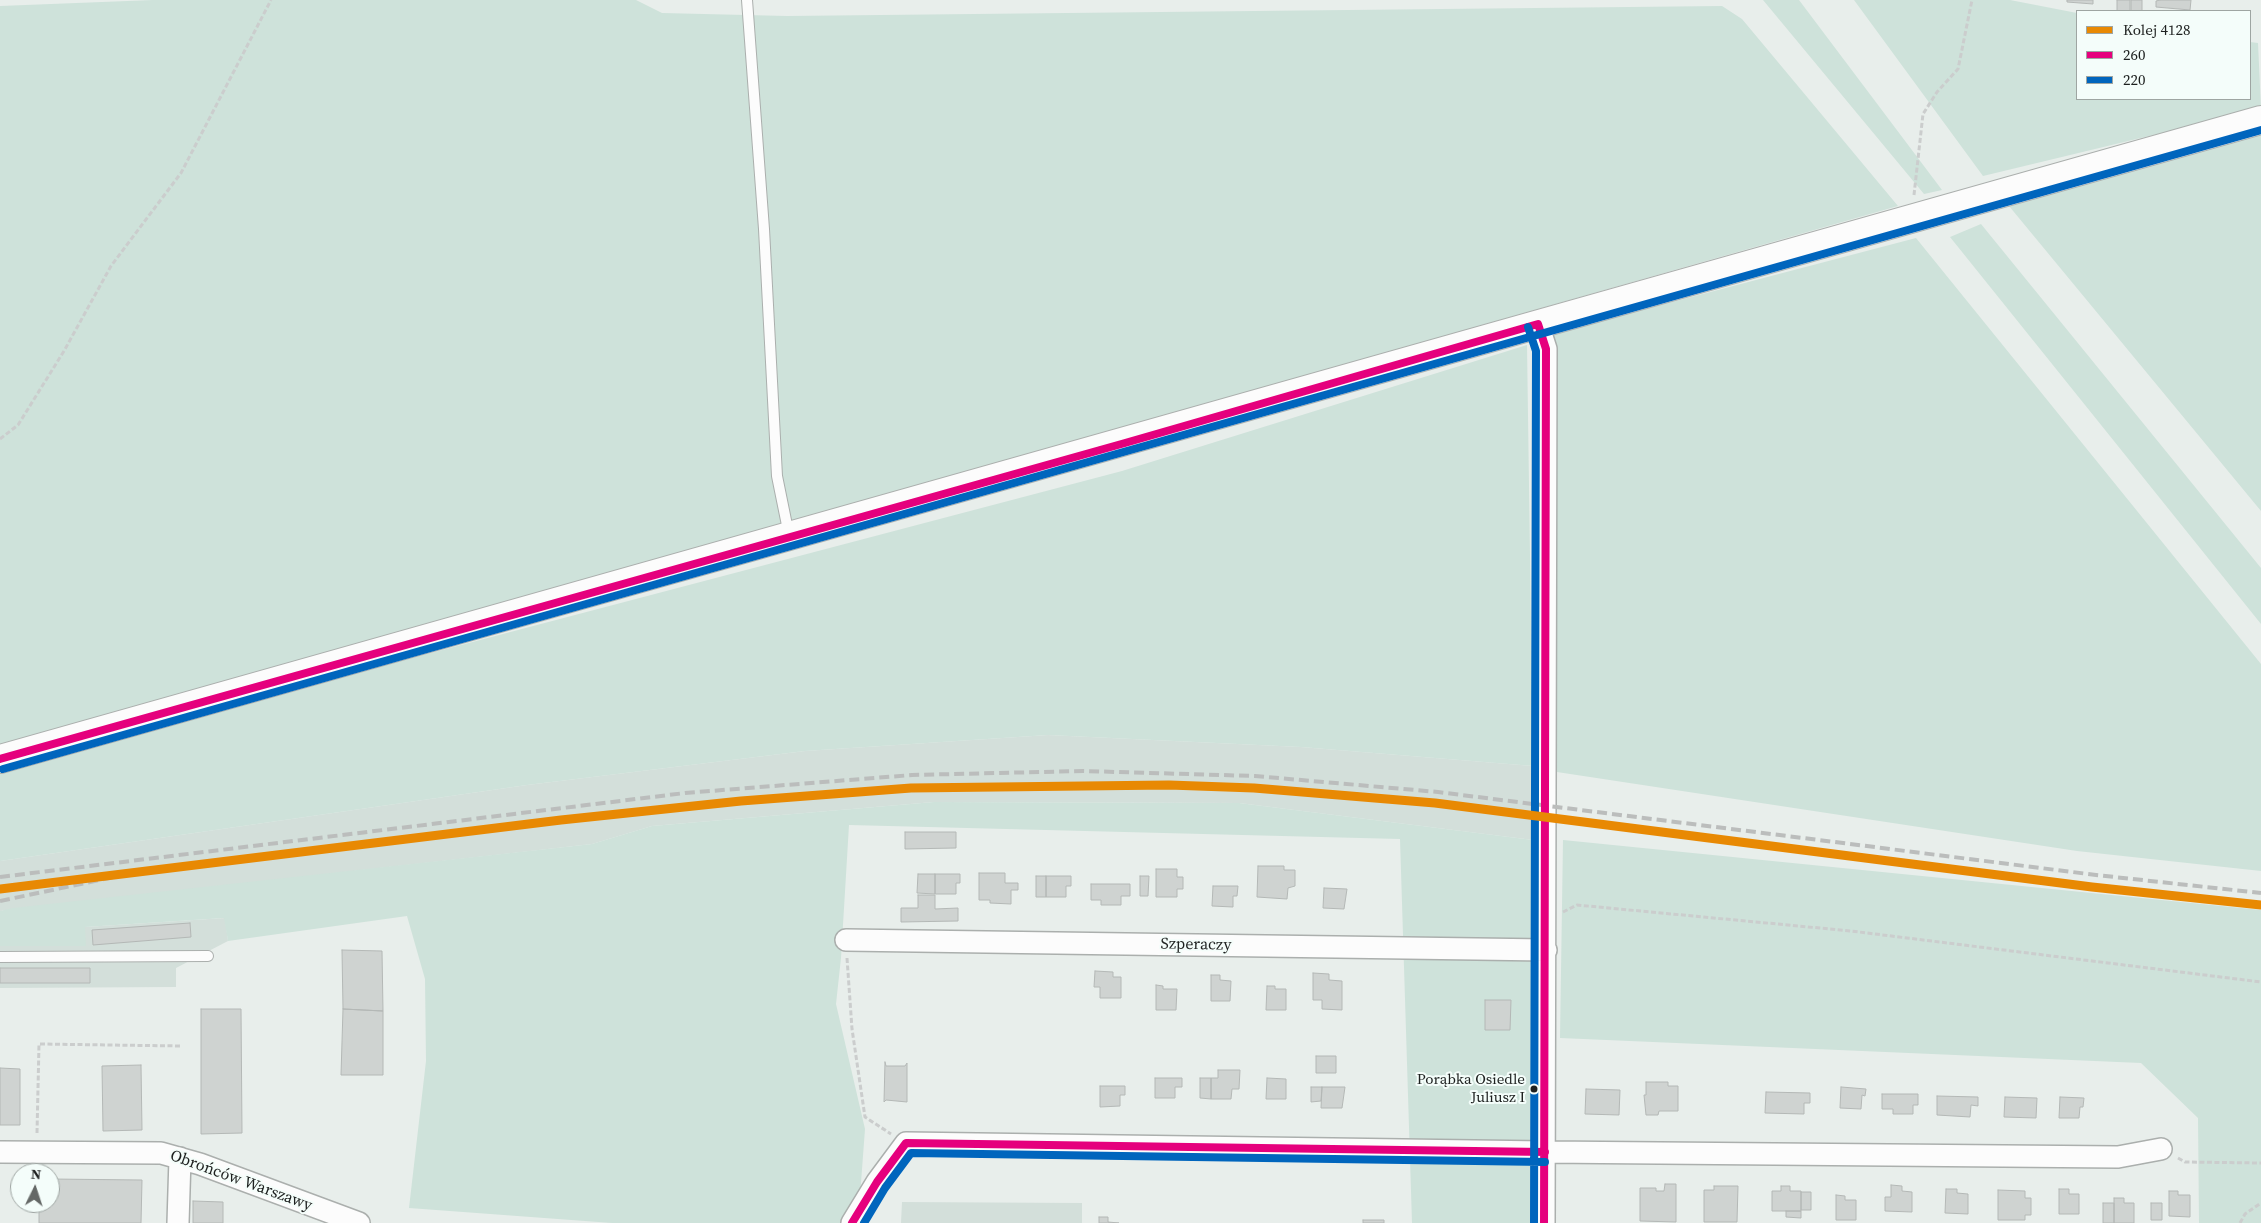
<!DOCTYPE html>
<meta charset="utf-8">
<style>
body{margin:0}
#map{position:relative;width:2261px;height:1223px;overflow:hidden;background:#e8eeeb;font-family:"Source Serif 4",serif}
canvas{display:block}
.legend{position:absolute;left:2076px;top:10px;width:175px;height:90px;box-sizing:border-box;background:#f4fdfa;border:1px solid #9ea5a2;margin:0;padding:6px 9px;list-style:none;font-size:15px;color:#1d201f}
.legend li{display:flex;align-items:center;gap:10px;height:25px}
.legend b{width:25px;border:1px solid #9ea5a2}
.north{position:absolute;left:10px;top:1163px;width:50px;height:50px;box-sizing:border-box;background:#f4fdfa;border:1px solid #9ea5a2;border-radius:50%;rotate:4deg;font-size:14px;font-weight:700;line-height:20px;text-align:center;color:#1d201f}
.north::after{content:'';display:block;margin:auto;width:18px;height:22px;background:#646866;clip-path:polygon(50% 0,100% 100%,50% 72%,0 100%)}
</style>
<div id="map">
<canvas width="2261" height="1223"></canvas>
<ul class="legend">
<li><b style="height:6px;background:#e88903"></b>Kolej 4128</li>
<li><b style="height:6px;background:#e5007d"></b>260</li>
<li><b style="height:6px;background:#0065bd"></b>220</li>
</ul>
<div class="north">N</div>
</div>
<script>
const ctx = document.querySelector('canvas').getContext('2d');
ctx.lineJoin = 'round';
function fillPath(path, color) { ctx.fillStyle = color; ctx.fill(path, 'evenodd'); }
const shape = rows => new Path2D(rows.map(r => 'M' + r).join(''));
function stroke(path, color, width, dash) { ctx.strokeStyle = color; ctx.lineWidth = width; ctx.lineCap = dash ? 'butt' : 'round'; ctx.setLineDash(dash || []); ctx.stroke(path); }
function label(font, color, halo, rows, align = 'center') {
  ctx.font = font + ' "Source Serif 4",serif'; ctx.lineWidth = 4; ctx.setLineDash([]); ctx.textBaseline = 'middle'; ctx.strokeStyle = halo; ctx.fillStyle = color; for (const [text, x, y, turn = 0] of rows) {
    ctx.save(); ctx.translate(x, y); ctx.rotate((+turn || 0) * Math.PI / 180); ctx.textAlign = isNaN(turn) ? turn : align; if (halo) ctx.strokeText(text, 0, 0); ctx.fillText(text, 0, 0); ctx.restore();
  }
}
fillPath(shape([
 [1048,735,1301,747,1533,766,1533,840,1239,803,934,802,652,826,592,844,0,911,0,861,527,785,805,751],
 [225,918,228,941,176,968,176,987,0,988,0,946,85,946,85,927],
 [902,1202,1082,1203,1082,1223,901,1223]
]), '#d3dfda');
fillPath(shape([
 [153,0,636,0,662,13,787,16,1722,6,1742,19,1898,206,886,496,0,746,0,6],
 [1763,0,1799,0,1942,190,1924,194],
 [1854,0,2010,0,2077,13,2077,99,2250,99,2250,42,2258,43,2261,109,1983,176],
 [2261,133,2261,511,2009,206],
 [1981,224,2261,568,2261,624,1950,237],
 [1916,238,2261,664,2261,871,2077,851,1557,772,1554,333],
 [1527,345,1533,766,1301,747,1048,735,805,751,527,785,0,861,0,771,237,704,1122,471],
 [934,802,1239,803,1533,840,1532,1223,1412,1223,1400,839,849,825,841,958,836,1004,865,1129,858,1223,612,1223,409,1208,426,1061,425,979,407,916,228,941,224,918,85,927,86,946,0,946,0,911,13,908,592,844,652,826],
 [1563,840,2261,910,2261,1223,2199,1223,2198,1118,2141,1063,1560,1038]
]), '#cee2da');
const building = shape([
 [2067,0,2093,0,2093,4,2067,2,2067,0],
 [2117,0,2130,0,2130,11,2117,11,2117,0],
 [2131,0,2142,0,2142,11,2131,11,2131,0],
 [2160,0,2191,0,2190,10,2156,7,2156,1,2160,0],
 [905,832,956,832,956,848,905,849,905,832],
 [1258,866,1284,866,1284,870,1295,870,1295,886,1288,888,1287,899,1257,897,1258,866],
 [1156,869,1177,869,1177,877,1183,877,1183,889,1177,889,1177,897,1156,897,1156,869],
 [979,873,1005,873,1005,883,1018,883,1018,890,1011,890,1011,904,990,903,990,900,979,900,979,873],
 [918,874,935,874,935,894,917,893,918,874],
 [935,874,960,874,960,883,956,883,956,894,935,894,935,874],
 [1036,876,1046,876,1046,897,1036,897,1036,876],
 [1046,876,1071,876,1071,886,1066,886,1066,897,1046,897,1046,876],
 [1140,876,1149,876,1148,896,1140,896,1140,876],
 [1091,884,1130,884,1130,896,1121,896,1121,905,1101,905,1101,900,1091,900,1091,884],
 [1213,886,1238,886,1237,896,1233,896,1233,907,1212,906,1213,886],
 [1324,888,1347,889,1344,909,1323,908,1324,888],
 [918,895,935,895,935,909,958,908,958,921,901,922,901,908,918,908,918,895],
 [190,923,191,937,93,945,92,930,190,923],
 [342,950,382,951,383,1011,343,1009,342,950],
 [0,968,90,968,90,983,0,983,0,968],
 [1095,971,1113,972,1113,977,1121,977,1121,998,1100,998,1100,987,1094,987,1095,971],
 [1313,973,1329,974,1329,980,1342,981,1342,1010,1322,1009,1322,1000,1313,1000,1313,973],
 [1211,975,1220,975,1220,980,1231,981,1230,1001,1211,1001,1211,975],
 [1156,985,1163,986,1163,989,1177,989,1176,1010,1156,1010,1156,985],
 [1267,986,1275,986,1275,989,1286,989,1286,1010,1266,1010,1267,986],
 [1485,1000,1511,1000,1510,1030,1485,1030,1485,1000],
 [201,1009,241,1009,242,1133,201,1134,201,1009],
 [343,1009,383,1011,383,1075,341,1075,343,1009],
 [1316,1056,1336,1056,1336,1073,1316,1073,1316,1056],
 [885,1062,886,1066,905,1066,907,1063,907,1102,886,1100,884,1102,885,1062],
 [141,1065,142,1130,103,1131,102,1066,141,1065],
 [0,1068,20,1069,20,1125,0,1125,0,1068],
 [1218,1070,1240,1070,1239,1089,1232,1089,1231,1099,1211,1099,1211,1078,1218,1078,1218,1070],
 [1155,1078,1182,1078,1182,1087,1175,1087,1175,1098,1155,1098,1155,1078],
 [1200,1078,1211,1078,1211,1099,1200,1098,1200,1078],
 [1267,1078,1286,1079,1286,1099,1266,1099,1267,1078],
 [1646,1082,1668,1082,1668,1086,1678,1086,1678,1111,1659,1111,1658,1115,1646,1115,1644,1095,1646,1095,1646,1082],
 [1100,1086,1125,1086,1125,1095,1120,1095,1120,1106,1100,1107,1100,1086],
 [1311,1087,1322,1087,1321,1101,1311,1102,1311,1087],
 [1322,1087,1345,1087,1342,1108,1321,1108,1322,1087],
 [1841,1087,1866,1089,1865,1096,1862,1095,1861,1109,1840,1108,1841,1087],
 [1586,1089,1620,1090,1619,1115,1585,1114,1586,1089],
 [1766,1092,1810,1093,1810,1103,1804,1103,1804,1114,1765,1113,1766,1092],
 [1882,1094,1918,1094,1918,1105,1913,1105,1913,1114,1893,1114,1893,1109,1882,1109,1882,1094],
 [1937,1096,1978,1097,1978,1106,1971,1105,1970,1117,1937,1115,1937,1096],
 [2005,1097,2037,1098,2036,1118,2004,1117,2005,1097],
 [2060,1097,2084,1098,2083,1107,2080,1107,2079,1118,2059,1118,2060,1097],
 [50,1179,142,1180,141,1223,39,1223,39,1203,50,1203,50,1179],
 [1665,1184,1676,1184,1676,1222,1640,1221,1640,1188,1656,1188,1656,1191,1664,1191,1665,1184],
 [1891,1185,1902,1186,1902,1191,1912,1192,1912,1212,1885,1211,1885,1197,1891,1197,1891,1185],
 [1714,1186,1738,1186,1737,1222,1704,1222,1704,1190,1714,1190,1714,1186],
 [1781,1186,1790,1186,1790,1191,1801,1191,1801,1211,1772,1211,1772,1191,1781,1191,1781,1186],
 [1946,1189,1957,1189,1957,1193,1968,1194,1968,1214,1945,1213,1946,1189],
 [2059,1189,2069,1189,2069,1194,2079,1194,2079,1214,2059,1214,2059,1189],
 [1998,1190,2025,1191,2025,1198,2031,1198,2031,1215,2025,1215,2025,1220,1998,1220,1998,1190],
 [2169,1191,2178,1191,2178,1195,2190,1195,2190,1217,2169,1216,2169,1191],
 [1801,1192,1811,1192,1811,1210,1801,1210,1801,1192],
 [1836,1195,1845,1196,1845,1200,1856,1200,1856,1220,1836,1220,1836,1195],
 [2114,1198,2124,1198,2124,1203,2134,1203,2134,1223,2114,1223,2114,1198],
 [193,1201,223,1202,223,1223,193,1223,193,1201],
 [2103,1203,2114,1203,2114,1223,2103,1223,2103,1203],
 [2151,1203,2162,1203,2162,1220,2151,1220,2151,1203],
 [1786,1211,1801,1211,1801,1218,1786,1217,1786,1211],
 [1099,1217,1108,1217,1108,1222,1119,1223,1099,1223,1099,1217],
 [1363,1220,1384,1220,1384,1223,1363,1223,1363,1220]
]);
fillPath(building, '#cfd3d1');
stroke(building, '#b4b8b6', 1);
const lane = shape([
 [747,0,764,229,777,476,789,535],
 [0,957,208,956]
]);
const street = shape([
 [1538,324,1546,349,1544,1223],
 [846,940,1546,950],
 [0,1152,161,1153,200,1164,359,1223],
 [178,1223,180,1158],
 [852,1223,877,1182,906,1143,1545,1152,2118,1157,2161,1149]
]);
const secondary = shape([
 [0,759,2261,120]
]);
stroke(lane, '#abafad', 12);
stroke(street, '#abafad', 24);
stroke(secondary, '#abafad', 30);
stroke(shape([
 [1914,195,1923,114,1937,92,1958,69,1972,0],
 [0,439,18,425,64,351,111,266,181,173,271,0],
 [1563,912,1577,905,1851,931,2261,982],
 [847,958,852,1029,865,1117,891,1134],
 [37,1133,39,1044,182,1046],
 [2178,1158,2185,1162,2261,1163],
 [2240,1223,2245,1214,2261,1203]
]), '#cbcdcd', 3, [5, 2.5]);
stroke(lane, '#fcfcfc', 10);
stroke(street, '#fcfcfc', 21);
stroke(secondary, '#fcfcfc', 28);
stroke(shape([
 [0,877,685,793,912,775,1083,771,1255,776,1438,792,2096,875,2261,893],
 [0,901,133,873]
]), '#bbbdbc', 4, [10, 5]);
stroke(shape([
 [1538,324,1546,349,1544,1223],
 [0,759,1125,443,1538,324],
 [852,1223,877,1182,906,1143,1545,1152]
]), '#e5007d', 8);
stroke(shape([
 [1528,327,1536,351,1534,1223],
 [3,769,2261,130],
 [864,1223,885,1188,911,1153,1545,1162]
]), '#0065bd', 8);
stroke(shape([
 [0,889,561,820,741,801,911,788,1169,785,1254,788,1435,803,2092,887,2261,905]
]), '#e88903', 9);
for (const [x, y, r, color] of [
 [1534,1089,4.5,"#1d201f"]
]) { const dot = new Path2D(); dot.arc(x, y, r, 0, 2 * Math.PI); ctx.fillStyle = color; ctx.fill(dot); stroke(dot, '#f4fdfa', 2); }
label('15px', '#1d201f', '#f4fdfa', [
 ["Porąbka Osiedle",1525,1080],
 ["Juliusz I",1525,1098]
], 'right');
label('16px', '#1d201f', '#f4fdfa', [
 ["Szperaczy",1196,945,1],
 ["Obrońców Warszawy",241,1181,20]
]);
</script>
